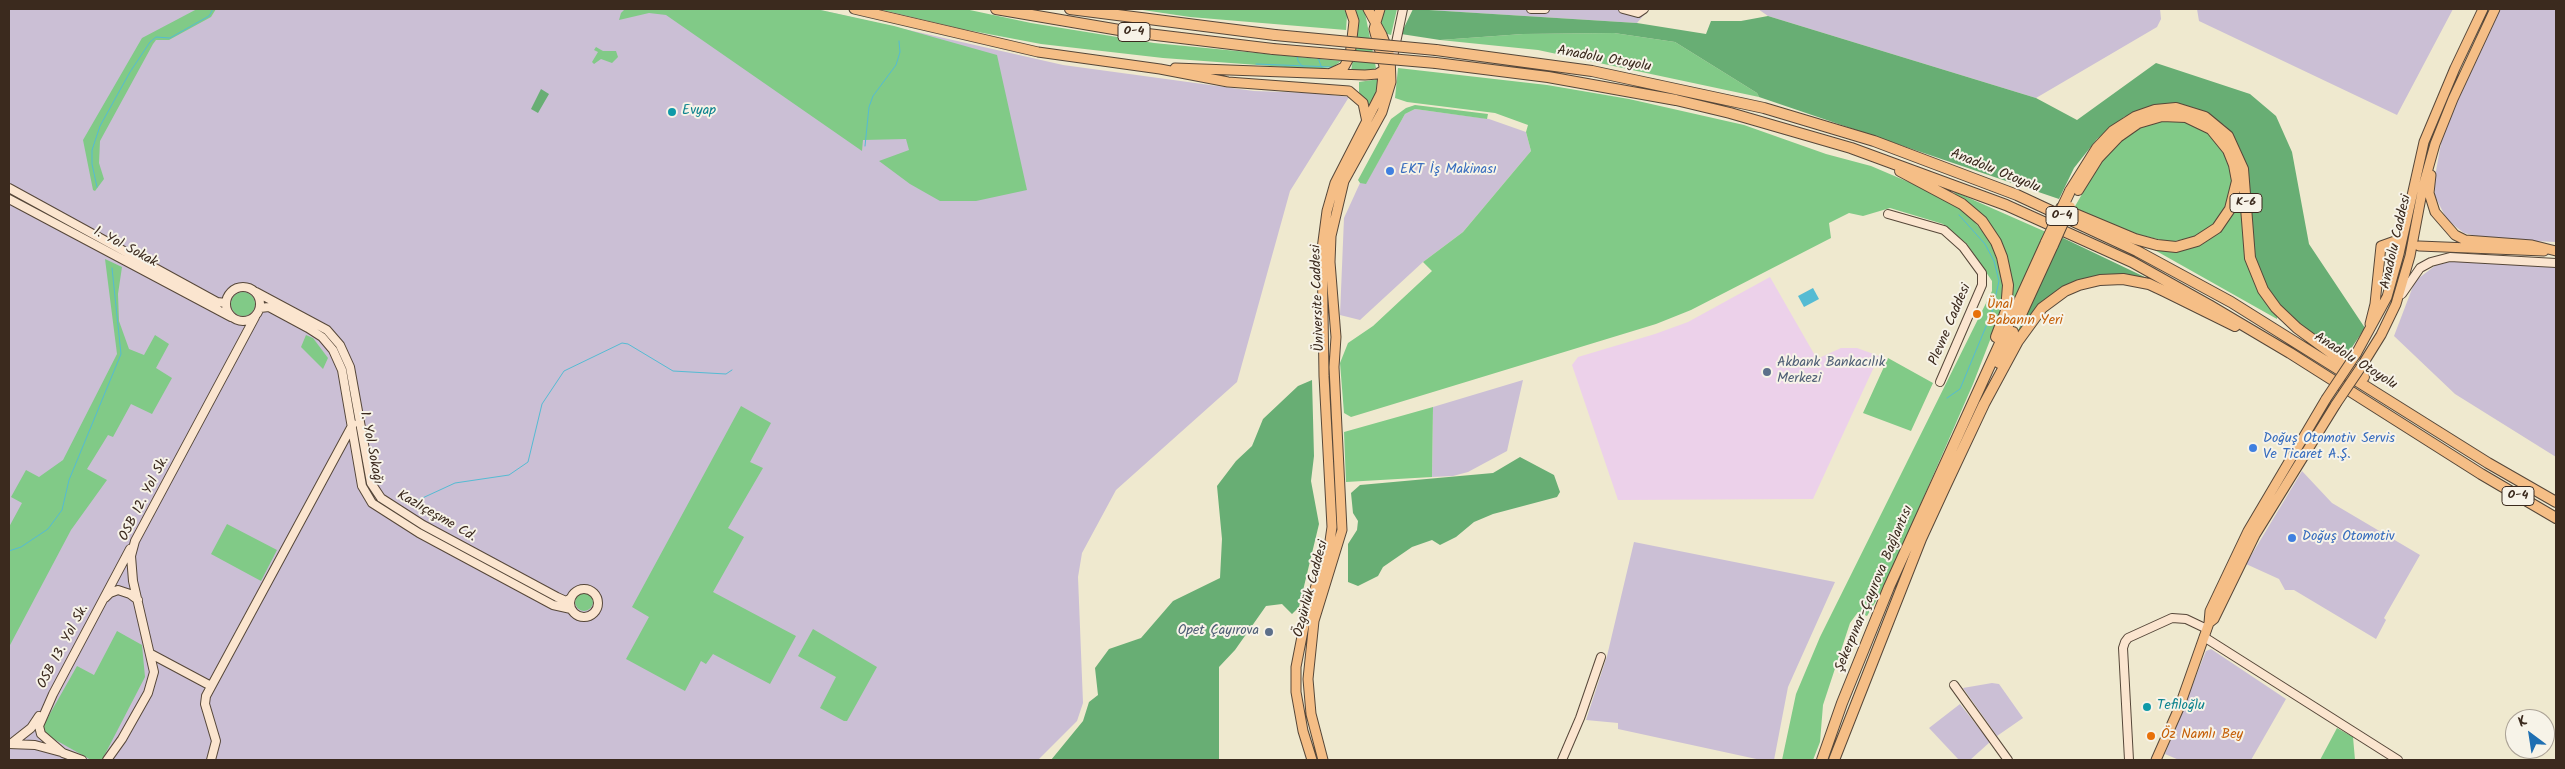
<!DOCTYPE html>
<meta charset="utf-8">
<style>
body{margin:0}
#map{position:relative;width:2565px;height:769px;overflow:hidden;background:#efe9cf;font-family:Kalam,sans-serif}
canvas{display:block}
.frame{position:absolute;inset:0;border:10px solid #3b2a1e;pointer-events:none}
.north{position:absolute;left:2505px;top:709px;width:50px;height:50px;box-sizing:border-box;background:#f7f3e8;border:1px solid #aca397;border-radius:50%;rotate:329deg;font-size:14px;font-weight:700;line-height:20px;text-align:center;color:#3b2a1e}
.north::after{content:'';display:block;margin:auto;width:18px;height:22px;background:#1f6fb2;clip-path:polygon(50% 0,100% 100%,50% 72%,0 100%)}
</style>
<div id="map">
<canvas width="2565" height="769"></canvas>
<div class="frame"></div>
<div class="north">K</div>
</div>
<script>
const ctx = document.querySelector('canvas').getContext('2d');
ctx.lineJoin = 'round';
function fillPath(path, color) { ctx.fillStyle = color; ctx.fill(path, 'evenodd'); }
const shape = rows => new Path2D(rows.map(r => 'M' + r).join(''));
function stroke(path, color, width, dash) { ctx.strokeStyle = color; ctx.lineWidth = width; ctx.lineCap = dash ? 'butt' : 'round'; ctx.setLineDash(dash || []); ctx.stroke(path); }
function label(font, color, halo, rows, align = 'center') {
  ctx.font = font + ' Kalam,sans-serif'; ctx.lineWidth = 4; ctx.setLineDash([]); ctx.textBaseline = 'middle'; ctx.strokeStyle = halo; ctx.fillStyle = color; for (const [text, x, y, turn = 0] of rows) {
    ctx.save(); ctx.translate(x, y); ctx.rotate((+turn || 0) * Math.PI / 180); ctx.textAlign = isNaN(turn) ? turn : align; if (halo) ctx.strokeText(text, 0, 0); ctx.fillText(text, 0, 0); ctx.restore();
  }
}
fillPath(shape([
 [1770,277,1817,359,1841,348,1857,348,1879,356,1813,499,1618,500,1572,365,1578,357,1655,334,1688,322]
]), '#ecd1ea');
fillPath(shape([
 [9,9,816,9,1063,65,1254,91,1313,93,1349,97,1290,191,1237,382,1116,490,1082,553,1078,577,1083,703,1077,721,1038,760,9,760],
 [1412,9,1649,9,1637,23],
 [1758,9,2160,9,2161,19,2157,27,2036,98,1768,16],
 [2197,9,2453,9,2397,115,2199,21],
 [2498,9,2556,9,2556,242,2488,239,2464,233,2447,220,2435,196,2434,182,2443,132],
 [1415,109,1489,119,1526,132,1531,151,1463,232,1423,262,1360,320,1340,315,1344,218,1360,183,1366,183,1405,114],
 [2459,260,2556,267,2556,457,2455,394,2394,336,2415,281,2436,265],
 [1523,380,1507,451,1468,472,1453,476,1432,477,1433,407],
 [2302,471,2332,503,2420,555,2384,618,2386,620,2376,639,2294,590,2285,590,2279,579,2246,564],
 [1634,542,1835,582,1788,687,1774,760,1761,760,1618,729,1618,723,1586,720,1607,656],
 [2211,649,2286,699,2251,760,2179,760,2165,754,2206,651],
 [1992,683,1999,684,2023,718,1997,736,1963,688],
 [1960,704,1990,742,1970,760,1959,760,1929,728]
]), '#cbbfd5');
fillPath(shape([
 [197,9,216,9,211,17,169,40,156,40,153,44,100,141,99,163,104,179,95,191,93,190,83,140,142,38],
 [625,9,816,9,894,26,997,55,1027,190,976,201,940,201,910,184,879,161,909,150,906,139,863,140,862,151,666,15,649,13,619,20,621,13],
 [878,9,965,9,1031,23,1154,43,1341,61,1333,67,1312,69,1163,58,1041,44,962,29],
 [1136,9,1344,9,1347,15,1346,30,1190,17],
 [1356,9,1362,9,1365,13,1376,68,1371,70,1351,71,1358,29],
 [1386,9,1397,9,1391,35,1384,33,1379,20],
 [1614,33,1675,42,1757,93,1759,97,1538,50,1440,40,1523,34],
 [596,47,603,51,616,51,618,57,612,63,601,59,594,64,592,62,598,52,594,50],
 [1398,68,1547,85,1629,99,1744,125,1826,154,1871,166,1946,198,1970,216,1991,242,2003,278,2002,301,1999,317,1973,384,1884,588,1867,616,1858,612,1850,623,1823,705,1820,742,1813,760,1782,760,1796,694,1820,637,1992,291,1992,281,1967,244,1943,224,1890,208,1863,216,1849,213,1829,223,1831,238,1691,310,1656,324,1351,417,1344,413,1340,363,1348,343,1373,326,1432,271,1423,262,1463,232,1531,151,1526,132,1528,125,1495,113,1407,102,1395,98],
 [1379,79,1375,95,1368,109,1359,92,1359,82],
 [1415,105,1488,114,1487,119,1415,109,1405,114,1366,184,1360,183,1358,180,1391,119,1406,108],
 [2169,120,2184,121,2205,131,2215,139,2227,158,2232,178,2231,188,2227,205,2213,225,2194,237,2170,242,2132,233,2074,208,2104,156,2114,145,2138,128,2152,122],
 [2240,185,2243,185,2243,228,2247,263,2257,289,2277,315,2277,319,2151,248,2189,248,2234,209],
 [1953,191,2046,232,2008,317,2005,255],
 [105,259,122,267,118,294,119,321,129,349,144,355,155,335,169,344,156,368,172,378,152,414,131,404,113,437,108,435,87,469,107,480,71,530,9,647,9,527,22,503,11,497,26,470,39,477,63,460,117,354],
 '231 304a12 12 0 1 1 24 0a12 12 0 1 1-24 0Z',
 [306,335,313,338,328,358,323,369,301,347],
 [1888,358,1933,383,1911,431,1863,413],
 [741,406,771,423,750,462,763,468,728,528,744,537,713,592,796,636,770,684,713,654,706,664,701,661,685,691,626,659,649,617,632,607],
 [1433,407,1432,477,1346,482,1344,432],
 [227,524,277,550,261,581,211,554],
 '575 602a9 9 0 1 1 18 0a9 9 0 1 1-18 0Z',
 [813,629,877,667,847,721,844,721,820,708,836,677,798,656],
 [117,631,142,645,145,677,102,760,91,760,45,734,43,726,77,666,94,675],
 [2337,728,2353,737,2355,760,2320,760]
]), '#81ca87');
fillPath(shape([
 [1413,9,1637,23,1706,34,1711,21,1741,21,1768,16,2036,98,2077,120,2156,63,2250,94,2276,116,2292,152,2309,244,2365,328,2344,359,2319,342,2273,299,2261,279,2252,252,2249,179,2240,149,2225,126,2207,113,2192,107,2158,105,2124,117,2097,139,2074,168,2059,199,1759,97,1757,93,1675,42,1614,33,1523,34,1440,40,1401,34],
 [541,89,549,94,538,113,531,109],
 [2061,237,2151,280,2071,284,2010,348],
 [1312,380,1314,456,1311,481,1319,524,1299,607,1292,614,1282,604,1266,606,1235,650,1219,667,1219,760,1051,760,1083,721,1089,702,1098,695,1095,668,1109,649,1141,638,1173,601,1220,578,1222,539,1217,486,1236,461,1252,446,1263,419,1298,386],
 [1520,457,1554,475,1560,492,1557,497,1493,514,1474,522,1456,537,1440,545,1432,540,1412,547,1383,567,1378,576,1358,586,1348,582,1348,544,1357,530,1358,521,1353,513,1351,493,1360,485,1493,473]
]), '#68ae74');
fillPath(shape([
 [1813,288,1819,299,1804,307,1798,296]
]), '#55bbd3');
stroke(shape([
 [1297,55,1298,61,1303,67],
 [1318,58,1322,68],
 [1256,64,1332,67],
 [865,146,869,107,873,96,896,65,900,52,899,41],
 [97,187,92,164,92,150,100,126,130,72,150,42,156,37,170,38,209,16,213,9],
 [1947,398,1960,389,1992,312,1999,281,1994,261,1985,244,1959,215],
 [416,501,455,483,509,475,528,462,542,404,564,371,622,343,628,344,673,371,726,374,732,370],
 [9,551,21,547,48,529,62,510,69,480,121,354,112,268]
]), '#55bbd3', 1);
const secondary = shape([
 [1531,9,1545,9],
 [1623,9,1638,13,1644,9],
 [1392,62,1403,9],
 [9,188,217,302,226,303],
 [9,199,231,317],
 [1888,214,1944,230,1963,247,1982,273,1982,285,1940,382],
 '226 304a17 17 0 1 1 34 0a17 17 0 1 1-34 0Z',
 [256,292,327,330,340,345,350,367,371,483,381,498,423,525,557,597,566,601,571,598],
 [2402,294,2420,268,2431,262,2450,257,2556,263],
 [260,308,269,307,308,328,322,337,333,350,342,370,362,486,372,503,419,533,553,605,571,609],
 '570 603a14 14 0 1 1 28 0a14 14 0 1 1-28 0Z',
 [105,598,110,593,118,590,130,594,138,600],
 [2204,637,2398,760],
 [151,654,211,686],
 [1954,685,2008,760],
 [12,743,31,728,39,716],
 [9,744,35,745,61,752],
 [82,760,63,753,41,734,39,726,53,694,130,549],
 [107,760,122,739,148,693,154,672,133,581,131,556,135,541,255,317],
 [211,760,216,741,205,704,206,696,353,424],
 [1562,760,1580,718,1601,657],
 [2129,760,2123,648,2125,642,2128,638,2172,618,2186,619,2207,629]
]);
const primary = shape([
 [854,9,1038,52,1160,69,1228,82,1349,91,1363,103,1367,122],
 [1175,68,1365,75,1377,74,1387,68],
 [1331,73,1344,67,1350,56,1354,21,1350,9],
 [2431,175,2429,193,2435,212,2455,235,2465,240,2532,245,2556,251],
 [2419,246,2544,251],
 [2370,324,2375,304,2381,246,2395,241],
 [2356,354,2387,297,2399,254,2424,142,2455,68,2483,9],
 [2363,364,2381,335,2396,304,2410,256,2423,187,2435,144,2453,99,2495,9],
 [2209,623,2210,611,2248,531,2326,399],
 [1312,760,1303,731,1296,692,1296,667,1305,621,1330,541,1332,527,1324,376,1322,249,1327,211,1335,183,1381,93,1384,66,1374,29,1380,9],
 [1323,760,1311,714,1308,679,1314,621,1342,530,1334,367,1336,337,1330,262,1331,236,1344,181,1382,112,1391,82,1390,56,1382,35,1368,9],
 [2156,760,2179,708,2209,623,2214,619,2255,535,2336,404]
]);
const highway = shape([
 [996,9,1131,32,1273,49],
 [1070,9,1275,35],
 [1436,50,1592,71,1764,108,1874,141,2017,195,2137,251,2231,302,2488,463,2556,502],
 [1436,63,1548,77,1676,100,1730,113,1851,148,2006,205,2132,262,2209,305,2290,353,2481,474,2556,518],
 [1900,171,1962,204,1982,221,1996,242,2002,257,2008,285,2006,311,1996,337],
 [2070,191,2097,148,2113,131,2135,117,2155,110,2176,108,2205,117,2228,136,2243,169,2250,258,2263,290,2276,308,2297,328,2364,377],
 [2061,208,2135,239,2157,245,2176,247,2197,241,2217,228,2230,209,2237,181,2234,165,2228,150,2211,129,2186,117,2162,116,2138,123,2118,137,2098,158,2078,190],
 [2019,319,2053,245],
 [1999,363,2013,332],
 [1822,760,1842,703,1889,587,2046,242],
 [1834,760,1921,539,1945,487,1984,404,2018,341,2042,308,2065,291,2079,285,2100,280,2123,279,2149,284,2164,291,2235,326]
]);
stroke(secondary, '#564739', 10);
stroke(primary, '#564739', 11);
stroke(highway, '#564739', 12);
stroke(secondary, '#fbe5cf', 8);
stroke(primary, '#f5be86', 9);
stroke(highway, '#f5be86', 10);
const primaryBridge = shape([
 [2326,399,2356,354],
 [2336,404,2363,364]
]);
const highwayBridge = shape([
 [1275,35,1436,50],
 [1273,49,1436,63],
 [2046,242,2070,191],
 [2053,245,2070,207]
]);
stroke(primaryBridge, '#564739', 11, []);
stroke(highwayBridge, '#564739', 12, []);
stroke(primaryBridge, '#f5be86', 9);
stroke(highwayBridge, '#f5be86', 10);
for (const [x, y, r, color] of [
 [672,112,5,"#0f9aa8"],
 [1390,171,5,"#3f7fe0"],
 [1977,314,5,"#e8710a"],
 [1767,372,5,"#5c6f8a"],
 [2253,448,5,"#3f7fe0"],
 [2292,538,5,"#3f7fe0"],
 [1269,632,5,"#5c6f8a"],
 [2147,707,5,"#0f9aa8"],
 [2151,736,5,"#e8710a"]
]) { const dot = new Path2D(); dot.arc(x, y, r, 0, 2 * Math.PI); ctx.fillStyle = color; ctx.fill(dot); stroke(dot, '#f7f3e8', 2); }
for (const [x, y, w] of [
 [1134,32,32],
 [2246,203,32],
 [2062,216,32],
 [2518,496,32]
]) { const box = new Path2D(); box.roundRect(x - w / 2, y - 9.5, w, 19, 4); ctx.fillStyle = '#f7f3e8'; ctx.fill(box); stroke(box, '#3b2a1e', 1); }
label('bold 12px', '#3b2a1e', null, [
 ["O-4",1134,32],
 ["K-6",2246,203],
 ["O-4",2062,216],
 ["O-4",2518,496]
]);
label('14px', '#3b2a1e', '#f7f3e8', [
 ["Anadolu Otoyolu",1604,60,10],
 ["Anadolu Otoyolu",1995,172,22],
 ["Anadolu Caddesi",2397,242,-77],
 ["1. Yol Sokak",125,248,28],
 ["Üniversite Caddesi",1319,298,-92],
 ["Plevne Caddesi",1951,325,-67],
 ["Anadolu Otoyolu",2355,362,32],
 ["1. Yol Sokağı",370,448,79],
 ["OSB 12. Yol Sk.",145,499,-63],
 ["Kazlıçeşme Cd.",436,517,30],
 ["Özgürlük Caddesi",1312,589,-75],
 ["Şekerpınar-Çayırova Bağlantısı",1875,589,-67],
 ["OSB 13. Yol Sk.",64,647,-62]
]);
label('14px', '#0d838f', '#f7f3e8', [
 ["Evyap",682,112],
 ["Tefiloğlu",2157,707]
], 'left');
label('14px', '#366cbe', '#f7f3e8', [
 ["EKT İş Makinası",1400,171],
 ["Doğuş Otomotiv Servis",2263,440],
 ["Ve Ticaret A.Ş.",2263,456],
 ["Doğuş Otomotiv",2302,538]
], 'left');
label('14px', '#c56008', '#f7f3e8', [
 ["Ünal",1987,306],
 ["Babanın Yeri",1987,322],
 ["Öz Namlı Bey",2161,736]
], 'left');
label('14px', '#4e5e75', '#f7f3e8', [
 ["Akbank Bankacılık",1777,364],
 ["Merkezi",1777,380],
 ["Opet Çayırova",1259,632,"right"]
], 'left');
</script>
